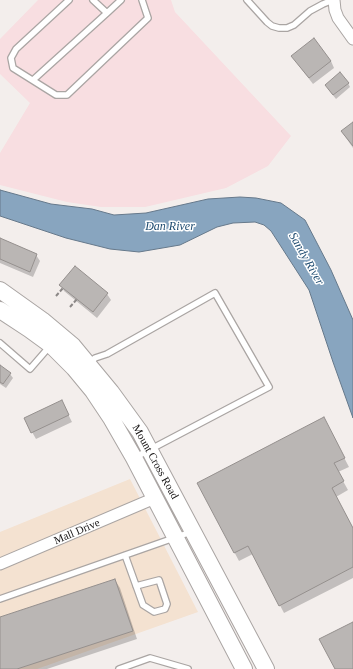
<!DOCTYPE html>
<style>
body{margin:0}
canvas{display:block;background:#f3eeec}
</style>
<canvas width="353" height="669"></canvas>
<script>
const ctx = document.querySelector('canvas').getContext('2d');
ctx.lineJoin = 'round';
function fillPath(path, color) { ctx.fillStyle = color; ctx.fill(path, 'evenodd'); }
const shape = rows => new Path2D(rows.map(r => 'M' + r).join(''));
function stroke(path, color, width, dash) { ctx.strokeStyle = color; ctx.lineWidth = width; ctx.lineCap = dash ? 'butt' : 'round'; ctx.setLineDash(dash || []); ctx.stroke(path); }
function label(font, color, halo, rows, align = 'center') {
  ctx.font = font + ' Georgia,serif'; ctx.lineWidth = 3; ctx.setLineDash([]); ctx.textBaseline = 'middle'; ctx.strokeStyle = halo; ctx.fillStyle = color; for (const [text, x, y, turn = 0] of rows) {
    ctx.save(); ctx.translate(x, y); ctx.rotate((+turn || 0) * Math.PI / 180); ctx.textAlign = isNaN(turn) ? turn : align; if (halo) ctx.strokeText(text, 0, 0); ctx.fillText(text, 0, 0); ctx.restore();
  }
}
fillPath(shape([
 [130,479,198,612,37,669,0,669,0,532]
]), '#f4e2d1');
fillPath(shape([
 [38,0,171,0,175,12,291,136,268,166,226,188,145,207,101,207,67,202,0,185,0,153,30,103,0,74,0,39]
]), '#f8dee1');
const water = shape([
 [0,190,51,204,92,209,114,215,146,213,208,199,240,197,256,198,281,203,305,220,331,270,353,320,353,418,333,362,309,290,271,231,264,225,255,222,233,223,217,227,180,245,139,252,110,249,66,238,0,216,0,190]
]);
fillPath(water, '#88a5bf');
stroke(water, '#66798b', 1);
fillPath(shape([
 [331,61,334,68,313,84,296,62],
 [348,83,350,87,336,99,328,89],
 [353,123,353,148,342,132],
 [0,239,36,255,40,261,33,277,0,263],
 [75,268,107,294,111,300,97,318,64,291,61,285],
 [0,366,10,374,13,378,6,388,0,384],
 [65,408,72,422,36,439,32,432],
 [328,427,349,467,338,472,348,490,336,497,353,529,353,578,284,613,253,554,239,561,198,484],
 [115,580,120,588,137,639,47,669,0,669,0,618]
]), '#0003');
const building = shape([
 [314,38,331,61,309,78,291,56,314,38],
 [340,72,349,83,333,95,325,85,340,72],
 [353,122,353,146,341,131,353,122],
 [0,238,37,254,30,272,0,259,0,238],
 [75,266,108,293,93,312,59,285,75,266],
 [0,365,11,373,3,384,0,382,0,365],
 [62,400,69,415,31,433,24,418,62,400],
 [324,417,345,458,334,463,344,481,332,488,353,528,353,567,279,606,248,546,234,553,197,483,324,417],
 [115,579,133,631,17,669,0,669,0,617,115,579],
 [353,622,353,669,335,669,319,639,353,622]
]);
fillPath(building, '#bab6b4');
stroke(building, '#95908e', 1);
const service = shape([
 [69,0,16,49,11,58,13,68,56,95,67,95,148,18,142,0],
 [93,0,107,13,121,0],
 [247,0,267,22,272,26,279,28,287,28,294,25,310,11,323,4,333,0],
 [33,80,107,13],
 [0,343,30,369,50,346],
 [89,364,95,358,107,354,215,293,269,387,134,458],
 [125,555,143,605,154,612,165,609,167,604,159,580,136,586],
 [0,599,191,532],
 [119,669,150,658,188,669]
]);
const minor = shape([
 [334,0,335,10,338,18,353,39],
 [0,564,155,498]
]);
const secondary = shape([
 [0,290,42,320,73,346,111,392,140,432,266,669],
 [0,310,29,329,51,345,74,368,93,391,111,418,134,458,244,669]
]);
stroke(service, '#aaa5a3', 8);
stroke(minor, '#aaa5a3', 13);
stroke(secondary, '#aaa5a3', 18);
stroke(shape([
 [56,296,63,288],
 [70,307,77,299]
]), '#8c8887', 2, [4, 2]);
stroke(service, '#fff', 5.5);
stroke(minor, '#fff', 11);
stroke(secondary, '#fff', 16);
label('11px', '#151313', '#fff', [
 ["Mount Cross Road",155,462,61],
 ["Mall Drive",77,532,-23]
]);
label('italic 12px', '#1e4b70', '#fff', [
 ["Dan River",170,227],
 ["Sandy River",306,259,60]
]);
</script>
